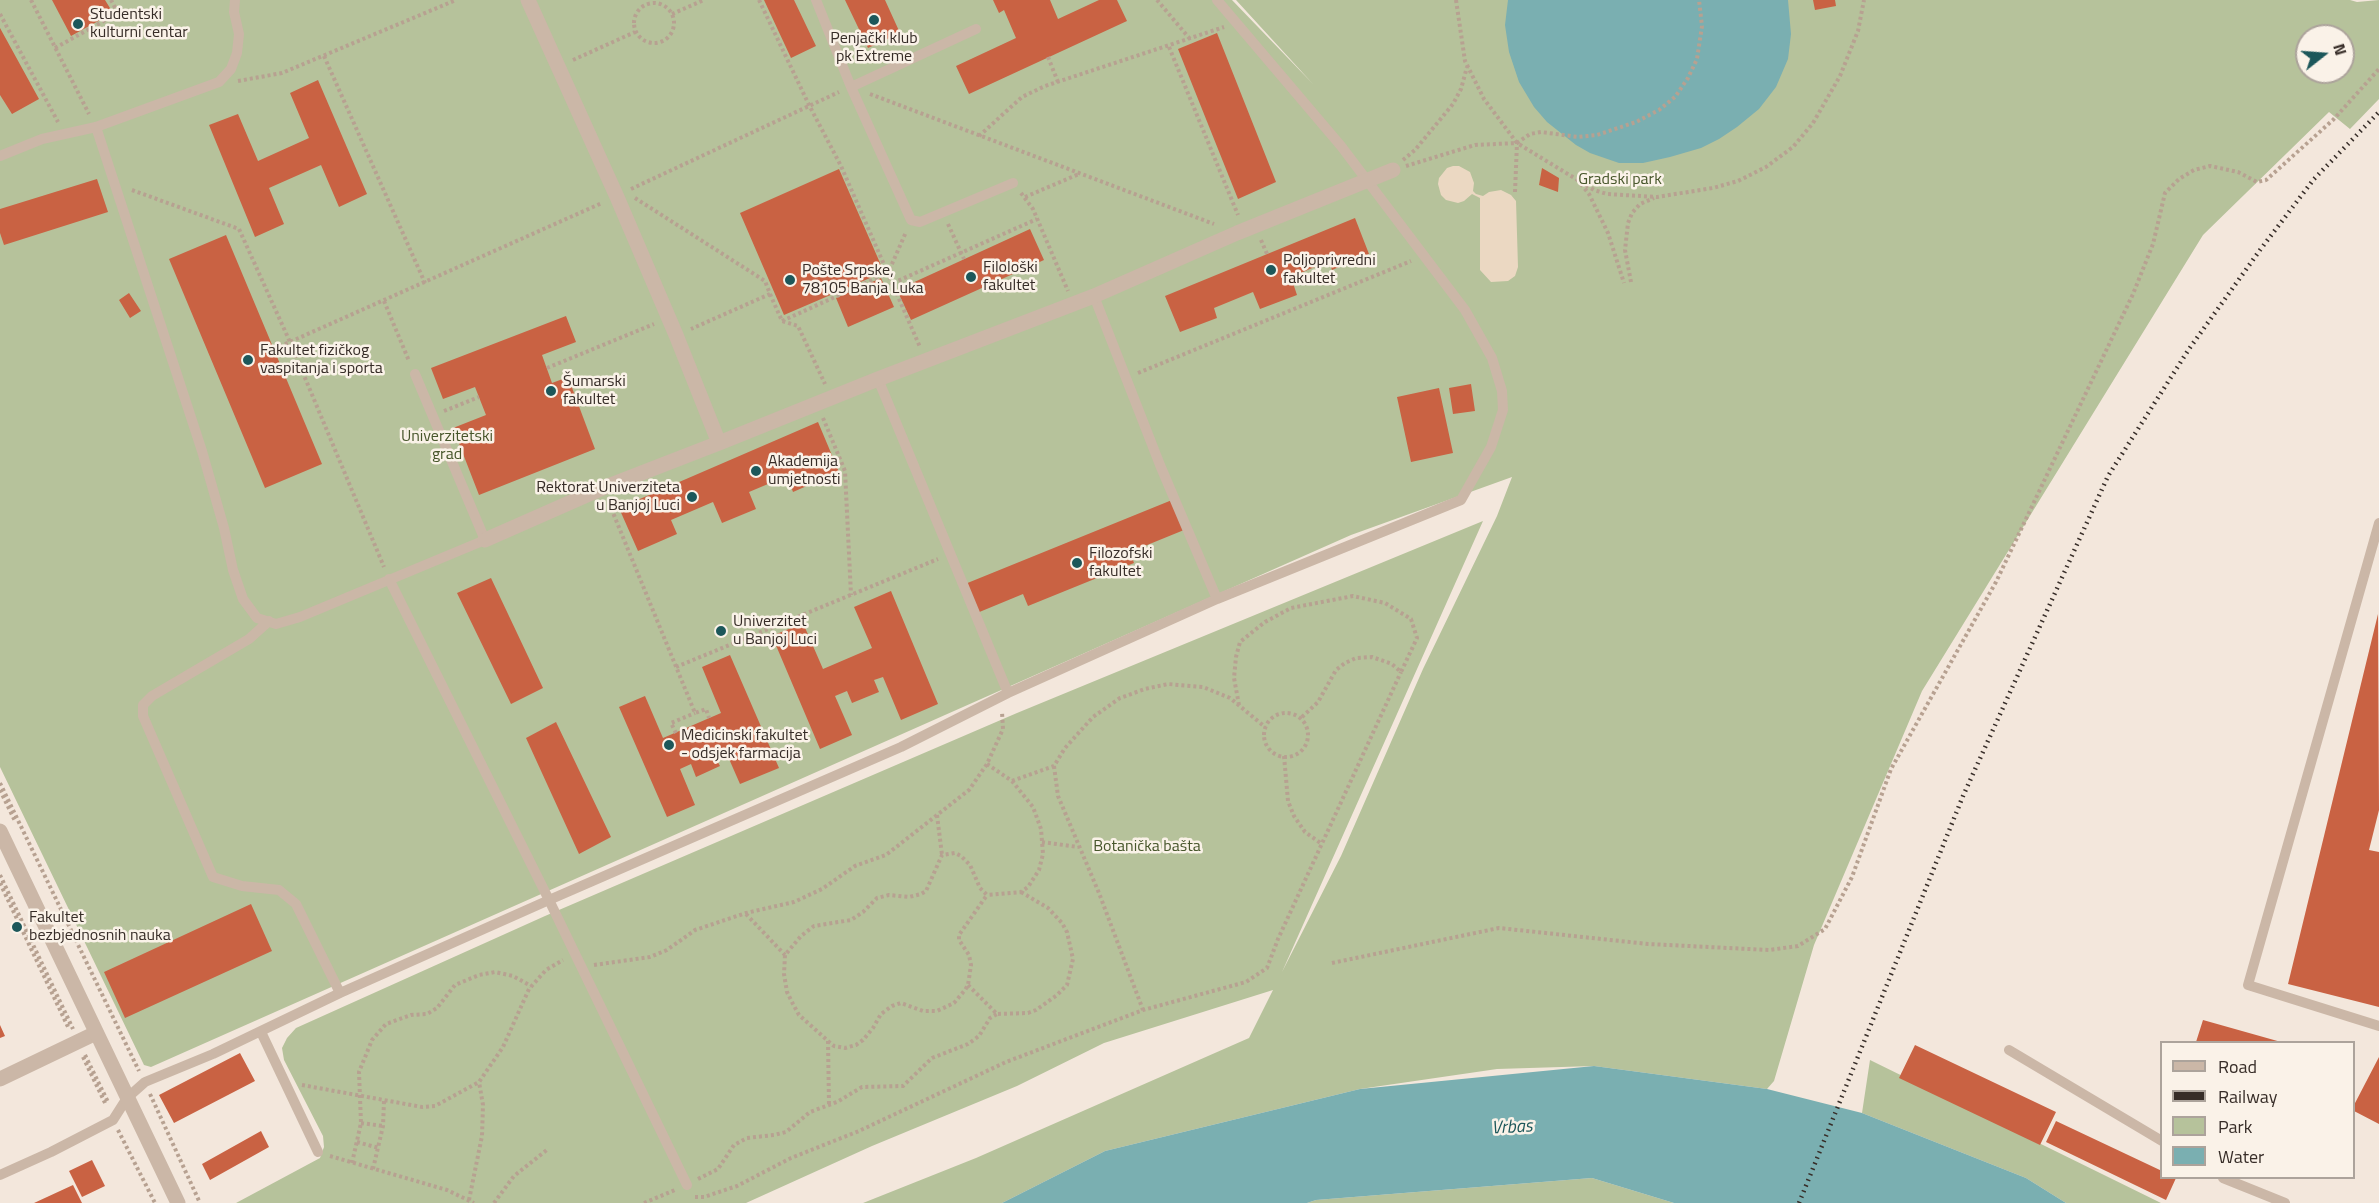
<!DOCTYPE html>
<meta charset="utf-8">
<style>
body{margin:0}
#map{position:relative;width:2379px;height:1203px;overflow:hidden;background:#f3e7dc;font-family:"Titillium Web",sans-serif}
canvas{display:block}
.legend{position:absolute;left:2160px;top:1041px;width:195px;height:138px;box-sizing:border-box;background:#faf2e8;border:2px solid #aca39b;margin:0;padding:8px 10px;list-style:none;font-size:18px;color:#372d28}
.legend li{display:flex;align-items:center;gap:12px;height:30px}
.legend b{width:30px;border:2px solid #aca39b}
.north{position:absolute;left:2295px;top:24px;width:60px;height:60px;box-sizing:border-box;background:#faf2e8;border:2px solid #aca39b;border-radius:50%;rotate:73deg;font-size:16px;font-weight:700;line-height:24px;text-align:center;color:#372d28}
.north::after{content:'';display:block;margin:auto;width:21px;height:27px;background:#1c575a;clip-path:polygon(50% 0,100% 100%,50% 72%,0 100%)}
</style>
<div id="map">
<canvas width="2379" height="1203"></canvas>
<ul class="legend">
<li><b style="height:8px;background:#cbb7a7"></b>Road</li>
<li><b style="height:8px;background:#372d28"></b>Railway</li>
<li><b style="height:16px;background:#b6c29b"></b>Park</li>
<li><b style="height:16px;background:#7aafb1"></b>Water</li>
</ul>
<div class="north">N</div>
</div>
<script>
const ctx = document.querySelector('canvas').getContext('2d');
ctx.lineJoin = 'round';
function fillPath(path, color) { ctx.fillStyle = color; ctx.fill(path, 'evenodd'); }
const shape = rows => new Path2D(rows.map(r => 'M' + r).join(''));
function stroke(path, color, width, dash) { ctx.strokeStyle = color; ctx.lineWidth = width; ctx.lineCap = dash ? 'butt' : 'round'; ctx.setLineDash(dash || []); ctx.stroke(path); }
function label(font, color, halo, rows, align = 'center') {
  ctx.font = font + ' "Titillium Web",sans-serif'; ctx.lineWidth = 5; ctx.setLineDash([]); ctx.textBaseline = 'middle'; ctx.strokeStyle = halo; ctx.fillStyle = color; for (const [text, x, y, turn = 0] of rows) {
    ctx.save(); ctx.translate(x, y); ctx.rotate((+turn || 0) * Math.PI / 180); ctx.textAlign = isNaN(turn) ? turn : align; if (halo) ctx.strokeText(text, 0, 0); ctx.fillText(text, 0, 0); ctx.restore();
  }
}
fillPath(shape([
 [0,0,1232,0,1313,84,1236,0,2350,0,2357,2,2379,0,2379,99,2350,129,2329,112,2203,235,1922,691,1814,945,1774,1081,1767,1089,1594,1066,1497,1069,1360,1089,1105,1151,1002,1203,863,1203,976,1158,1249,1038,1273,990,1104,1043,1017,1086,872,1146,746,1203,236,1203,320,1158,324,1147,323,1136,284,1060,282,1048,287,1038,296,1028,545,916,1017,713,1483,521,1282,972,1341,856,1423,669,1497,516,1512,477,1351,535,151,1067,144,1065,0,767],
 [2307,36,2343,36,2343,72,2307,72],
 [1870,1060,2161,1203,2066,1203,2026,1178,1862,1113],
 [1592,1178,1674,1203,1307,1203,1316,1200]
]), '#b6c29b');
fillPath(shape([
 [1453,166,1459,166,1470,172,1474,183,1473,191,1476,194,1483,196,1489,192,1501,190,1511,195,1516,201,1518,267,1515,276,1508,281,1491,282,1480,270,1480,198,1472,194,1464,201,1458,203,1446,200,1441,195,1438,184,1439,178,1447,168]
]), '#ebd8c2');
fillPath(shape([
 [1508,0,1788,0,1791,34,1788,59,1776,87,1759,109,1737,127,1719,139,1701,148,1670,157,1643,163,1619,163,1590,153,1576,145,1547,122,1534,107,1519,82,1509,52,1505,25],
 [1594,1066,1767,1089,1862,1113,2026,1178,2066,1203,1674,1203,1592,1178,1316,1200,1307,1203,1002,1203,1105,1151,1360,1089]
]), '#7aafb1');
fillPath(shape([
 [52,0,105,0,113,13,71,36],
 [764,0,794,0,816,46,791,58],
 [845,0,885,0,900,33,868,48],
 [993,0,1050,0,1058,19,1099,0,1117,0,1127,21,969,94,956,66,1016,38,1004,10,999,13],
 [1813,0,1835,0,1836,6,1815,10],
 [0,28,39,99,12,114,0,95],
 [1217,33,1276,182,1238,199,1178,49],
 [318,80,367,194,339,207,321,165,269,188,284,224,255,237,209,125,238,114,258,161,309,138,290,93],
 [1542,168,1559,178,1558,192,1539,185],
 [839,169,884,272,784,315,740,213],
 [97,179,108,212,4,245,0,233,0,209],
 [1355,218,1369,254,1332,270,1329,261,1291,277,1297,295,1260,309,1253,292,1214,308,1217,318,1180,332,1165,296],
 [1030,229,1044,260,911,320,897,290],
 [226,235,322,464,265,488,169,259],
 [881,278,894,307,848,327,836,298],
 [129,293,141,311,130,318,119,300],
 [566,316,576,342,542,355,552,383,568,377,595,449,479,495,453,428,486,415,475,387,443,399,431,368],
 [1471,384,1475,411,1453,414,1449,388],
 [1439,388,1453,453,1411,462,1397,397],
 [818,422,839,472,793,492,787,476,749,492,756,509,722,523,713,502,671,520,677,534,638,551,619,508],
 [1172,500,1184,530,1130,552,1134,563,1028,606,1023,594,977,613,965,584],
 [491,578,543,688,511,704,457,593],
 [891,591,938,704,901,720,883,677,874,680,879,692,852,703,847,691,835,696,852,735,820,749,772,636,803,623,823,669,872,648,854,607],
 [2378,614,2379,810,2369,850,2379,852,2379,1007,2288,984],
 [730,655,779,768,740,784,726,752,715,757,720,766,696,777,691,764,680,769,695,805,667,817,619,707,645,696,663,738,721,713,702,667],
 [556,722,611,837,579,854,526,738],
 [251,904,272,951,125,1018,104,972],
 [2203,1020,2281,1042,2196,1042],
 [0,1025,5,1036,0,1038],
 [1915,1045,2056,1112,2040,1145,1899,1078],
 [240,1053,255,1081,174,1123,159,1095],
 [2379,1057,2379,1124,2354,1111,2354,1105],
 [2056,1121,2162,1171,2162,1178,2176,1178,2166,1200,2046,1142],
 [261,1131,269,1147,210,1180,202,1164],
 [92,1160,105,1186,82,1197,69,1171],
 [73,1185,82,1203,34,1203]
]), '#c96243');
stroke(shape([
 [31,0,89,114],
 [759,0,809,105,841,166,920,347],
 [1157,0,1190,39],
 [1456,0,1465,61,1484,99,1517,143,1594,190,1607,194,1657,197,1713,188,1738,181,1766,167,1793,147,1813,123,1840,76,1858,31,1864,0],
 '634 23a20 20 0 1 1 40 0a20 20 0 1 1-40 0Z',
 [0,14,58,122],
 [672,14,704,0],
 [1169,47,1238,215],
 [55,48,118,13,111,0],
 [324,56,425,283],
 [1048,57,1058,82],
 [573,60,635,32],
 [238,81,282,73,456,0],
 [870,94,1214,224],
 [979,136,1022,97,1045,86,1224,27],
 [1403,160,1415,150,1453,104,1461,89,1467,67],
 [1406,166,1475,145,1517,143,1530,134,1541,132,1578,137,1597,135,1636,122,1659,110,1675,97,1688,78,1697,59,1702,26,1699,0],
 [1581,184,1589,194,1608,233,1624,283],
 [631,189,839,92],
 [132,190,239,229,290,342,384,567],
 [1515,192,1517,143],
 [1021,193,1033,209,1068,291],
 [1025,197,1079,174],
 [635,198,765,281,770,294,691,329],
 [948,224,964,259],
 [1261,240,1267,254],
 [1631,282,1625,250,1628,223,1632,213,1640,204,1654,198],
 [893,283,1037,219],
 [770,294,782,321,798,326,825,384],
 [384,301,409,361],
 [782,321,888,273,906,232],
 [274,349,602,203],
 [547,368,654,324],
 [1138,373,1411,261],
 [444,411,479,397],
 [823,418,845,471,851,595],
 [609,503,695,713,706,709,709,718],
 [676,667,938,559],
 [1239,705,1234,678,1236,657,1240,642,1265,622,1291,608,1353,596,1385,603,1411,619,1417,638,1401,672,1392,664,1372,657,1356,658,1345,663,1336,670,1318,702,1301,718],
 '1264 735a22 22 0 1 1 44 0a22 22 0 1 1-44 0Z',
 [676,733,671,723,695,713],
 [1284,756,1288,801,1294,816,1305,832,1322,844],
 [987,764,1012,781,1033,807,1041,829,1043,854,1039,870,1028,887,1021,892,988,895],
 [1054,766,1058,796,1099,893,1143,1010],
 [1012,781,1054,766,1065,748,1093,717,1120,698,1145,689,1168,684,1203,687,1230,698,1265,727],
 [0,783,139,1071],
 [0,790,15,821],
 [937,815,942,855],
 [1042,842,1078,847],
 [0,875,73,1029],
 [0,883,69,1029],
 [746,914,785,955],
 [1332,963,1499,928,1648,944,1769,950,1798,946,1825,929,1852,877,1891,769,1996,582,2133,294,2153,244,2165,193,2179,179,2194,170,2210,166,2238,172,2257,182,2266,180,2333,120,2379,69],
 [594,965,650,957,667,950,695,930,746,913,794,902,822,889,855,866,886,855,969,790,987,764,1003,729,1002,712],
 [968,985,997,1014,1028,1013,1036,1010,1057,995,1067,985,1073,959,1067,932,1062,923,1048,908,1021,892],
 [828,1041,834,1046,845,1048,856,1045,863,1040,873,1028,881,1014,892,1006,901,1003,923,1011,937,1011,954,1003,965,990,968,985,971,965,969,955,959,940,959,935,987,895,980,888,970,865,961,856,955,853,942,855,926,891,921,894,909,897,889,895,877,898,863,912,851,920,814,926,801,936,785,955,784,974,787,992,793,1004,799,1015,828,1041,829,1105],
 [85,1055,108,1102],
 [83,1057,106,1105],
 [302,1085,422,1107,435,1106,479,1082,503,1047,529,989,546,970,563,960],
 [150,1094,200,1203],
 [361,1123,383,1126],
 [118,1130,155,1203],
 [357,1142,379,1148],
 [330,1156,447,1190,474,1203],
 [352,1163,361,1123,359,1072,372,1040,386,1024,411,1015,427,1014,437,1008,455,985,479,975,495,972,513,976,531,986],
 [373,1169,383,1126,384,1101],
 [698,1179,718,1169,734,1145,747,1138,774,1135,786,1132,810,1112,837,1102,862,1087,903,1086,932,1058,968,1044,979,1036,990,1018,997,1014],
 [695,1197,704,1197,737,1186,791,1158,859,1131,1006,1062,1143,1010,1246,982,1267,968,1278,939,1401,672],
 [469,1200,482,1136,483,1105,479,1082],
 [494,1203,514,1176,548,1149],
 [644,1203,675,1190]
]), '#b7a191', 4, [3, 3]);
stroke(shape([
 [816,0,851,87,976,29],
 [851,87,911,220,920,222,1013,183],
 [96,127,202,451,224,528,233,570,243,599,257,618,276,624,300,617,485,540,415,374],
 [0,156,42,139,96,127,219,82,231,69,237,53,239,34,234,12,235,0],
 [1094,296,1160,465,1217,599],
 [878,379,1008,693],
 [2379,523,2248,985,2379,1026],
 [389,579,549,900,687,1185],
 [269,621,249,639,152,696,143,705,143,716,213,877,242,886,279,890,296,904,340,993],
 [261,1032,318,1152],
 [2009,1050,2162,1141],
 [0,1175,51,1152,113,1120,127,1098,145,1082,213,1054,340,993,549,900,901,747,1008,693,1217,599,1461,500,1491,447,1503,410,1502,391,1492,358,1465,310,1341,146,1217,0],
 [2223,1178,2285,1203]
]), '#cbb7a7', 10);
stroke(shape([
 [528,0,617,197,676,335,719,443,878,379,1094,296,1237,233,1393,170],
 [485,540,603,488,719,443]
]), '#cbb7a7', 15);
stroke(shape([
 [0,1079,96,1033]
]), '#cbb7a7', 15);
stroke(shape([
 [0,831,178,1203]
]), '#cbb7a7', 15);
stroke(shape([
 [1799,1203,1963,796,2108,476,2189,349,2260,250,2314,179,2379,112]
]), '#372d28', 4.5, [1.5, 4.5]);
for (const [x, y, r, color] of [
 [874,20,6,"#1c575a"],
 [78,24,6,"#1c575a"],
 [1271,270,6,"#1c575a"],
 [971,277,6,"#1c575a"],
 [790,280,6,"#1c575a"],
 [248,360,6,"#1c575a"],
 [551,391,6,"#1c575a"],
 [756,471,6,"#1c575a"],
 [692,497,6,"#1c575a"],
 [1077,563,6,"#1c575a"],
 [721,631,6,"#1c575a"],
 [669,745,6,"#1c575a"],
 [17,927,6,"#1c575a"]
]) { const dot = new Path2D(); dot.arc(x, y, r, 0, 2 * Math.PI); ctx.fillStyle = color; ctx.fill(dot); stroke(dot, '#faf2e8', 2); }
label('16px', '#372d28', '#faf2e8', [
 ["Studentski",90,15],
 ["kulturni centar",90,33],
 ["Penjački klub",874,39,"center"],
 ["pk Extreme",874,57,"center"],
 ["Poljoprivredni",1283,261],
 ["fakultet",1283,279],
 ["Filološki",983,268],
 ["fakultet",983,286],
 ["Pošte Srpske,",802,271],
 ["78105 Banja Luka",802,289],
 ["Fakultet fizičkog",260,351],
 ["vaspitanja i sporta",260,369],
 ["Šumarski",563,382],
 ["fakultet",563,400],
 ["Akademija",768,462],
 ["umjetnosti",768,480],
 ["Rektorat Univerziteta",680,488,"right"],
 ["u Banjoj Luci",680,506,"right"],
 ["Filozofski",1089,554],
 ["fakultet",1089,572],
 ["Univerzitet",733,622],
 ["u Banjoj Luci",733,640],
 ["Medicinski fakultet",681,736],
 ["- odsjek farmacija",681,754],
 ["Fakultet",29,918],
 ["bezbjednosnih nauka",29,936]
], 'left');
label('16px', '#47562b', '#faf2e8', [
 ["Gradski park",1620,180],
 ["Univerzitetski",447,437],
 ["grad",447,455],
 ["Botanička bašta",1147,847]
]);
label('italic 18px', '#1c575a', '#faf2e8', [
 ["Vrbas",1512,1128,-3]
]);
</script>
